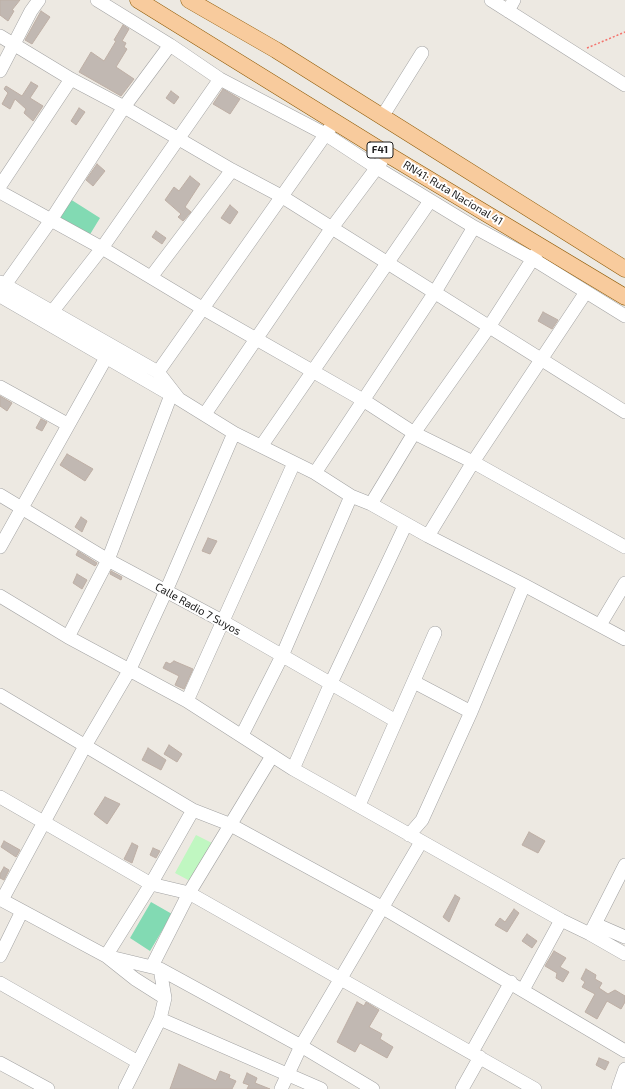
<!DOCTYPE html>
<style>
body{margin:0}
canvas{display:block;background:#ede9e2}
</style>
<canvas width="625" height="1089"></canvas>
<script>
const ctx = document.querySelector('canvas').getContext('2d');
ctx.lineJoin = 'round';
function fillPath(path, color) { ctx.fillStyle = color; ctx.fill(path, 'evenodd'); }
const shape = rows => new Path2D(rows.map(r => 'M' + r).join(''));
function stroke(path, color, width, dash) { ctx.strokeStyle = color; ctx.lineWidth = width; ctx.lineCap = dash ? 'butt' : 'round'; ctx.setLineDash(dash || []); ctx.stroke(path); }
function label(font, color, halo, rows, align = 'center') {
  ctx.font = font + ' "Exo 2",sans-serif'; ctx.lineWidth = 4; ctx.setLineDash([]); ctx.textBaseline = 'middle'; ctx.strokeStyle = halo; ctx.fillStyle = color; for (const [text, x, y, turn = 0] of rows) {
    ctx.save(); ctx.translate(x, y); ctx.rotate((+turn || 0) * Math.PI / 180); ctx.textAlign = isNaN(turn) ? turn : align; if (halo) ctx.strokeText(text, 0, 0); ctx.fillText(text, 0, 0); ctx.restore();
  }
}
fillPath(shape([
 [196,835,212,843,190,881,175,873]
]), '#c0f7c1');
fillPath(shape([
 [70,199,100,218,89,236,59,218],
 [151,902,172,914,150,951,130,938]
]), '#82dab3');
const building = shape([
 [0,0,20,0,12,10,14,11,8,21,0,15,0,0],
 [41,11,50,17,32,44,25,40,41,11],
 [123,25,129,29,122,41,126,43,124,47,127,49,116,67,134,79,121,96,79,72,91,52,104,61,116,41,114,40,123,25],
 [31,82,38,86,30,98,43,106,33,121,24,113,26,109,15,99,10,109,2,104,8,93,4,89,6,86,22,96,31,82],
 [223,89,240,99,230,114,213,104,223,89],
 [171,91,179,97,174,104,166,98,171,91],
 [79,108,85,112,76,125,71,121,79,108],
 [97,164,105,171,93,186,86,180,97,164],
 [190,176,200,184,185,207,191,212,183,221,178,217,181,214,165,200,174,187,179,191,190,176],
 [230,205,238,212,230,224,221,218,230,205],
 [156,231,166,238,162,244,152,237,156,231],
 [543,312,558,320,552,329,538,321,543,312],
 [0,396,12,403,7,411,0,406,0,396],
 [41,419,47,422,42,431,36,428,41,419],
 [67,454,93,469,85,481,60,465,67,454],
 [81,517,87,521,82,532,75,527,81,517],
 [208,538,217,541,210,554,202,551,208,538],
 [78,551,97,563,96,565,95,566,76,555,78,551],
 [111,571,122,577,121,580,110,574,111,571],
 [77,574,87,580,82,589,73,583,77,574],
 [174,661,193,669,184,689,175,685,179,676,163,668,166,662,170,664,174,661],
 [169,745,182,754,177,762,164,754,169,745],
 [148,748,166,760,161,770,142,760,148,748],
 [105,797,120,804,107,824,94,814,105,797],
 [529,832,545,841,538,853,522,845,529,832],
 [4,841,20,850,16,857,1,847,4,841],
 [132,843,138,846,132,863,124,859,132,843],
 [153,848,160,851,156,858,150,855,153,848],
 [4,867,9,870,4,880,0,878,0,874,4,867],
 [455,895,460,898,449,922,443,917,455,895],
 [514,909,519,913,507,932,495,925,500,918,505,922,514,909],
 [527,934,537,941,532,948,522,941,527,934],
 [554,951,566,958,560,967,569,972,563,982,556,978,557,973,545,966,554,951],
 [586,969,596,975,595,979,602,983,599,988,608,994,615,990,625,996,625,1002,621,1009,607,1001,597,1019,585,1012,595,994,582,987,585,982,581,979,586,969],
 [357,1002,364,1006,366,1002,379,1010,369,1027,382,1034,380,1039,393,1047,387,1058,360,1043,355,1052,337,1042,357,1002],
 [599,1058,609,1062,605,1070,596,1065,599,1058],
 [179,1064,216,1081,220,1071,230,1075,229,1078,236,1081,232,1089,170,1089,179,1064],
 [247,1073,257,1078,255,1083,270,1089,247,1089,249,1085,243,1083,247,1073]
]);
fillPath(building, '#c1b8b2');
stroke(building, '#beafa5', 1);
const minor = shape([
 [97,0,170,45,220,79,325,134,377,168,474,227,435,292,315,473],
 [491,0,625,85],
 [508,11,514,0],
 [0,36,71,79,124,107,232,170,281,196,625,412],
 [0,71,31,11,39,0],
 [382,117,422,53],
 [0,186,71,79],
 [0,192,102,248,202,308,363,400,414,433,473,462,625,547],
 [474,227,533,259,625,316],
 [151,277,232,170],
 [0,282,158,372,179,399,234,433,315,473,351,496,371,504,428,536,524,585,625,639],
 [5,285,51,220,124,107,170,45],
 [0,296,173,396],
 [52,312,102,248,220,79],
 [158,372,330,128],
 [0,387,67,424],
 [205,414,331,229,381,162],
 [262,445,430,201],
 [0,495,108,560,222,621,396,721],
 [371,504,414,433,489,327,541,246],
 [428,536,473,462,586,292],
 [0,547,112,347],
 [0,596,68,637,187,701,293,769,561,920,590,934,595,924,625,937],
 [600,625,625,583],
 [68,637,108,560,171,395],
 [414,682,471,712],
 [0,695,193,810,229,824,383,908,625,1051],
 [187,701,294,463],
 [242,735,282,656,351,496],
 [293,769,331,683,406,524],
 [0,797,151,884,189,893,535,1089],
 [359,805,435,633],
 [409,835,422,820,471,712,524,585],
 [0,899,106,956,160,969,301,1046,373,1089],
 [2,900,85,746,129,671,166,591,234,433],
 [595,924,625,865],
 [590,934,625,954],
 [0,956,22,911],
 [152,966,189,893,272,756],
 [0,983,138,1062],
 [523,990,561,920],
 [165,998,135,979,106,956,151,884,193,810],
 [160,1019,321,1089],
 [472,1052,511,982],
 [0,1063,48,1089],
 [125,1089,160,1019,165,998,160,969],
 [281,1089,301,1046,421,842],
 [462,1089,480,1057],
 [618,1089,625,1069]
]);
const major = shape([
 [138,0,387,154,625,297],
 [189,0,276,50,625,269]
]);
stroke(minor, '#a3a3a3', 14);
stroke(major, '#8e5a06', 17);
stroke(shape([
 [587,48,625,32]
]), '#f4736d', 1.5, [2, 2]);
stroke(minor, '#fff', 13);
stroke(major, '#f8cb9d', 16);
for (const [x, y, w] of [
 [380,150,26]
]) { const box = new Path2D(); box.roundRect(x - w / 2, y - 8, w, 16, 3); ctx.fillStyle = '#fff'; ctx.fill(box); stroke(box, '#1c1c1c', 1); }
label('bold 10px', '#1c1c1c', null, [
 ["F41",380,150]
]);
label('11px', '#1c1c1c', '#fff', [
 ["RN41: Ruta Nacional 41",453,193,31],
 ["Calle Radio 7 Suyos",198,609,29]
]);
</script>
